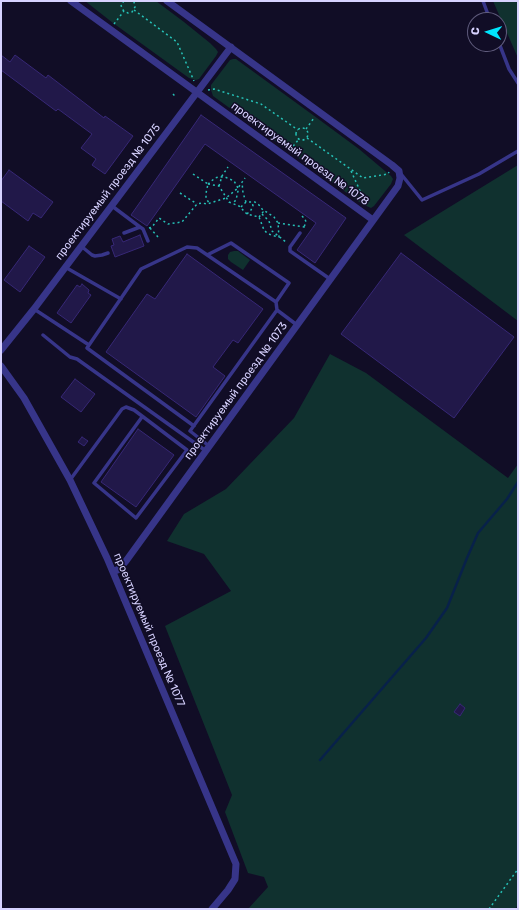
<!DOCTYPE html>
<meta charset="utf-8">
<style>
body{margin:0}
#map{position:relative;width:519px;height:910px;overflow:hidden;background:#110d26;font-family:Rubik,sans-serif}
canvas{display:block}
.frame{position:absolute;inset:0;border:2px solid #d7d2ff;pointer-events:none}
.north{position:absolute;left:467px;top:12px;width:40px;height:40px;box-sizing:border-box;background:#110d26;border:1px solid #605c7d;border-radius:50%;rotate:274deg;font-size:11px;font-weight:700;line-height:16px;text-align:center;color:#d7d2ff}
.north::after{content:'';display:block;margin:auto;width:14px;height:18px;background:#00e5fd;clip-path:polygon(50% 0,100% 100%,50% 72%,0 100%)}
</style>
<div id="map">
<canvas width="519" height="910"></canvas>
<div class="frame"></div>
<div class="north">С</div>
</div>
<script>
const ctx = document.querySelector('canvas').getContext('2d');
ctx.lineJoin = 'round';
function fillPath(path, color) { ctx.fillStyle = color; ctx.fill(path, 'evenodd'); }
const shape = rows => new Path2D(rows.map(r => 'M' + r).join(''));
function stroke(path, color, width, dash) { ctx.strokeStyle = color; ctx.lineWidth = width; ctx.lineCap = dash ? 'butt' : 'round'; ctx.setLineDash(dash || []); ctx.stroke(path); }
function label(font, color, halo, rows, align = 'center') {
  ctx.font = font + ' Rubik,sans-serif'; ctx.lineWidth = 3; ctx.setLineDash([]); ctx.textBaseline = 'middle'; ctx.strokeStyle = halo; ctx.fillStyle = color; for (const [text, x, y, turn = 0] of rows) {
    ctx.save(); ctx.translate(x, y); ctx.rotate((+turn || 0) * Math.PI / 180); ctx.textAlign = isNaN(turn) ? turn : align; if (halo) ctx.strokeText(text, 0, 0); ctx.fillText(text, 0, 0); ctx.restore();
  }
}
fillPath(shape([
 [85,1,156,1,184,22,210,43,216,49,218,52,216,56,199,79,196,80,189,78,113,23],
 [493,1,518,1,518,58],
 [233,59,236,59,317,118,359,149,391,176,393,179,391,184,374,206,371,208,362,204,213,96,211,90,211,85,230,60],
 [518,165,518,321,404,235],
 [234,251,238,251,250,260,243,270,231,262,228,259,228,255,230,252],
 [330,354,366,373,508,478,518,464,518,905,515,909,248,909,268,887,264,877,248,873,225,812,232,795,165,626,231,591,204,554,167,541,184,514,226,489,294,418]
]), '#10312f');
stroke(shape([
 [320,760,426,638,447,608,467,558,478,533,507,499,518,482]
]), '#08214a', 2.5);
const building = shape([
 [1,55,10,62,15,55,46,78,48,75,104,118,105,116,133,136,105,174,92,165,96,159,81,148,92,134,58,109,56,111,1,70,1,55],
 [201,115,346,218,315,263,297,250,316,223,205,144,147,226,131,215,201,115],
 [9,170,53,202,41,218,33,213,28,221,1,201,1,181,9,170],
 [140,235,144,246,115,257,111,246,114,245,112,239,120,236,123,242,140,235],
 [29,246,45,257,20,292,4,280,29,246],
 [401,253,514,337,454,418,341,334,401,253],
 [187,254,263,309,238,343,233,340,213,367,225,376,196,417,106,352,147,294,155,299,187,254],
 [82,284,89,290,88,293,91,295,71,323,57,313,77,285,80,287,82,284],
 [75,379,95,394,81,412,61,397,75,379],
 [138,429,174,455,136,507,101,482,138,429],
 [82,437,88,441,84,446,78,442,82,437],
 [460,704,465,708,460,716,454,712,460,704]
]);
fillPath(building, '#211849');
stroke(building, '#372876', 1);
stroke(shape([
 [124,1,121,5,122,9,124,11,128,13,132,12,135,7,134,2,132,1],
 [134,10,177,42,194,81],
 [114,24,124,11],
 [208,90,214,89,261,104,298,130],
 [173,94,176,97],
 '296 134a6 6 0 1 1 12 0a6 6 0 1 1-12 0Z',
 [306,129,314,118],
 [307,138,363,178,388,174,389,172],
 [290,150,299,139],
 [351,171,367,206],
 [193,174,208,184,206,193,206,198,209,203],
 [208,184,219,186,229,202,239,206,247,214,259,217,264,230,267,233,271,235,279,237,278,223,274,217,262,209,259,205,255,202,246,202,243,193,242,182],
 [208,184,215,178,219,177,225,177,234,181,238,188,238,191,236,200,233,203],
 [219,186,222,176,228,167],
 [180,193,197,204],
 [241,207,246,202],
 [247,214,251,210,253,206,252,202],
 [262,214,269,221,272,231,286,242],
 [302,216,305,219,306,222,304,227],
 [259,217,263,212,262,209],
 [278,223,304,227,303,229],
 [149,228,152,227,159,218,168,224,182,222,197,204,202,203,207,204,226,198,238,188,245,178],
 [150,228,158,237],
 [489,909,518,869]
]), '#26c0b6', 1.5, [2, 3]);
stroke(shape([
 [483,1,490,20],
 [499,43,509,69,518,83],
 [401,174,422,200,479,174,518,151],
 [112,206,140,227,143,229,148,241],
 [124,233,140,227],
 [300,233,290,247,290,251,330,279],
 [81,246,92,255,95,256,102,255,108,253],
 [207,255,231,243,289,283,276,302],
 [65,267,121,299],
 [34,309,89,345],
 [43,335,70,357,77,359,206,451],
 [194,426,87,348,141,269,187,247,197,248,276,302,277,310],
 [209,446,190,431,277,310,297,325],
 [70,480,122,409,126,407,134,410,138,413,187,450,136,518,94,483,142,417]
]), '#373589', 3.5);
stroke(shape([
 [71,1,373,220],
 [1,350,34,309,231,47],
 [1,366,24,398,70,480,107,558,236,864,235,879,228,890,212,909],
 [113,572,119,569,126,561,398,186,400,178,399,171,392,165,167,1]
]), '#373589', 7);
label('11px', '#d7d2ff', '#110d26', [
 ["проектируемый проезд № 1078",300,154,36],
 ["проектируемый проезд № 1075",108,192,-53],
 ["проектируемый проезд № 1073",236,391,-54],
 ["проектируемый проезд № 1077",149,630,67]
]);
</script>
